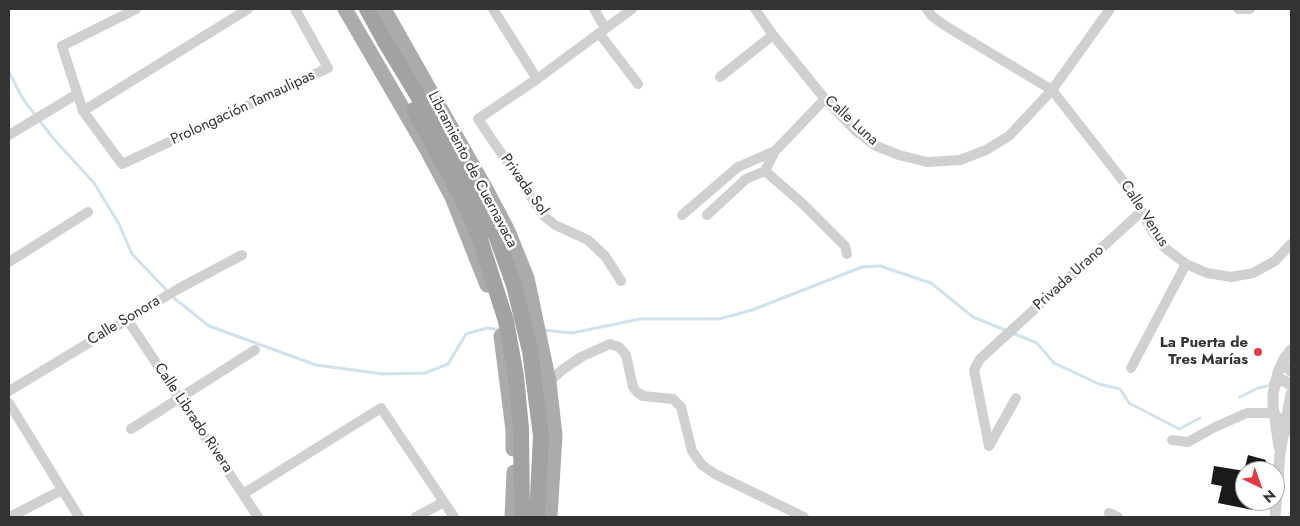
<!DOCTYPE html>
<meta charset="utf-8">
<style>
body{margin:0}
#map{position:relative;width:1300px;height:526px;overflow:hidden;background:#fff;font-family:Jost,sans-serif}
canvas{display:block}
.frame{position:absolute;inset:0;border:10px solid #333;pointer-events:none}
.north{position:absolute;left:1235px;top:461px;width:50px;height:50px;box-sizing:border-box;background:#fff;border:1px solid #adadad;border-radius:50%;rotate:138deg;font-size:14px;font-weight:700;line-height:20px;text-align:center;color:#333}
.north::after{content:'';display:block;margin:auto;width:18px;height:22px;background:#e63946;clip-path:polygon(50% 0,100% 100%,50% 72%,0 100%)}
</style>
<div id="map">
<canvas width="1300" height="526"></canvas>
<div class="frame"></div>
<div class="north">N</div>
</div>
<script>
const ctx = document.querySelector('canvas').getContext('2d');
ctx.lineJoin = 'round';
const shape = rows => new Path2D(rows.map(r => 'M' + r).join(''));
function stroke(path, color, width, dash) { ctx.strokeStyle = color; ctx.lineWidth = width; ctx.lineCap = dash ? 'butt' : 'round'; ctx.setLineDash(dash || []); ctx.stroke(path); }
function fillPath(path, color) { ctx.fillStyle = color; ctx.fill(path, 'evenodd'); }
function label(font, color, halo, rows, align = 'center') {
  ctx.font = font + ' Jost,sans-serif'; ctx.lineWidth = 5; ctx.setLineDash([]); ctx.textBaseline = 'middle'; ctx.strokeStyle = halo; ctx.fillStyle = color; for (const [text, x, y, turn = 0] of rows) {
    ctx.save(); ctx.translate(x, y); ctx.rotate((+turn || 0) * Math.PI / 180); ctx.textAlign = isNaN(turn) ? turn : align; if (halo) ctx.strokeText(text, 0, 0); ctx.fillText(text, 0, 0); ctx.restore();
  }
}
stroke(shape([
 [9,72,23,99,53,138,94,183,119,224,132,254,174,298,209,326,316,365,383,374,425,373,448,364,466,334,487,328,501,330],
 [543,330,572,333,640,319,719,319,752,310,862,267,880,266,931,283,973,317,1037,343,1054,363,1099,384,1120,389,1129,403,1179,429,1200,418],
 [1240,397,1258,388,1267,386]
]), '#cfe2ee', 3);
fillPath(shape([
 [1248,455,1266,460,1263,471,1244,471],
 [1214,466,1245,471,1245,501,1255,501,1253,510,1218,503,1222,486,1211,484]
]), '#1a1a1a');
stroke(shape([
 [136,9,62,46,83,111,122,164,328,68,295,9],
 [493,9,537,79],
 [594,9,605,28],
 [755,9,773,35,825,99,856,131,876,146,899,155,927,162,960,160,986,150,1009,136,1052,90,1110,9],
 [927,9,932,16,944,25,1052,90,1124,182,1153,232,1165,248,1186,264,1207,273,1231,277,1253,273,1275,261,1291,244],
 [1238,9,1250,9],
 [599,33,638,84],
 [720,77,773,35],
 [83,111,248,9],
 [9,135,77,94],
 [775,151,765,171,803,204,845,246,847,254],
 [682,215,738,167,775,151,825,99],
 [707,215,746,179,765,171],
 [9,262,88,212],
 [621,281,605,256,588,240,555,225,544,216,478,119,537,79,632,9],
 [127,319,258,517],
 [1131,368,1186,264],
 [549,382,562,370,581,357,610,344,619,347,626,355,633,387,637,392,643,396,673,399,681,407,692,451,702,465,715,474,804,517],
 [9,391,178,289,242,255],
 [1016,398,989,446,974,370,980,359,1142,211],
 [9,403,79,517],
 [131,429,255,350],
 [1172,440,1188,442,1215,427,1247,413,1274,413,1291,431],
 [243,494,381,408,454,517],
 [1109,513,1118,517],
 [10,517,62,490],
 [416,517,444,502]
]), '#d0d0d0', 10);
stroke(shape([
 [1284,359,1284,365,1291,371],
 [1274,385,1277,382,1283,380,1291,385],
 [1279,447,1273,405,1273,394,1278,372,1284,359,1291,350],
 [1275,517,1280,453,1291,394]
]), '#d0d0d0', 11);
stroke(shape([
 [345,9,427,150,452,197,487,285],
 [384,9,487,191,508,231,527,278,549,382,555,435,550,517],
 [501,336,513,430,513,449],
 [512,517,514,472]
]), '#ababab', 15);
stroke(shape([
 [367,9,384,40,449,147,479,198,497,238,514,285,530,351,541,436,537,517],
 [414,110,459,192,478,233,506,321,516,376,521,429,522,517]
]), '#a2a2a2', 16);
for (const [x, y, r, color] of [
 [1258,352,5,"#e63946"]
]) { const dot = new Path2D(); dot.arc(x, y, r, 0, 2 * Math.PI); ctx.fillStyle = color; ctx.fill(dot); stroke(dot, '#fff', 2); }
label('15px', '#333', '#fff', [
 ["Prolongación Tamaulipas",243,108,-25],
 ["Calle Luna",851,121,42],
 ["Libramiento de Cuernavaca",472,170,62],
 ["Privada Sol",524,185,55],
 ["Calle Venus",1144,214,57],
 ["Privada Urano",1069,278,-42],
 ["Calle Sonora",124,321,-31],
 ["Calle Librado Rivera",193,418,56]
]);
label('bold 15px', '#333', '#fff', [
 ["La Puerta de",1248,343],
 ["Tres Marías",1248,360]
], 'right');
</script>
